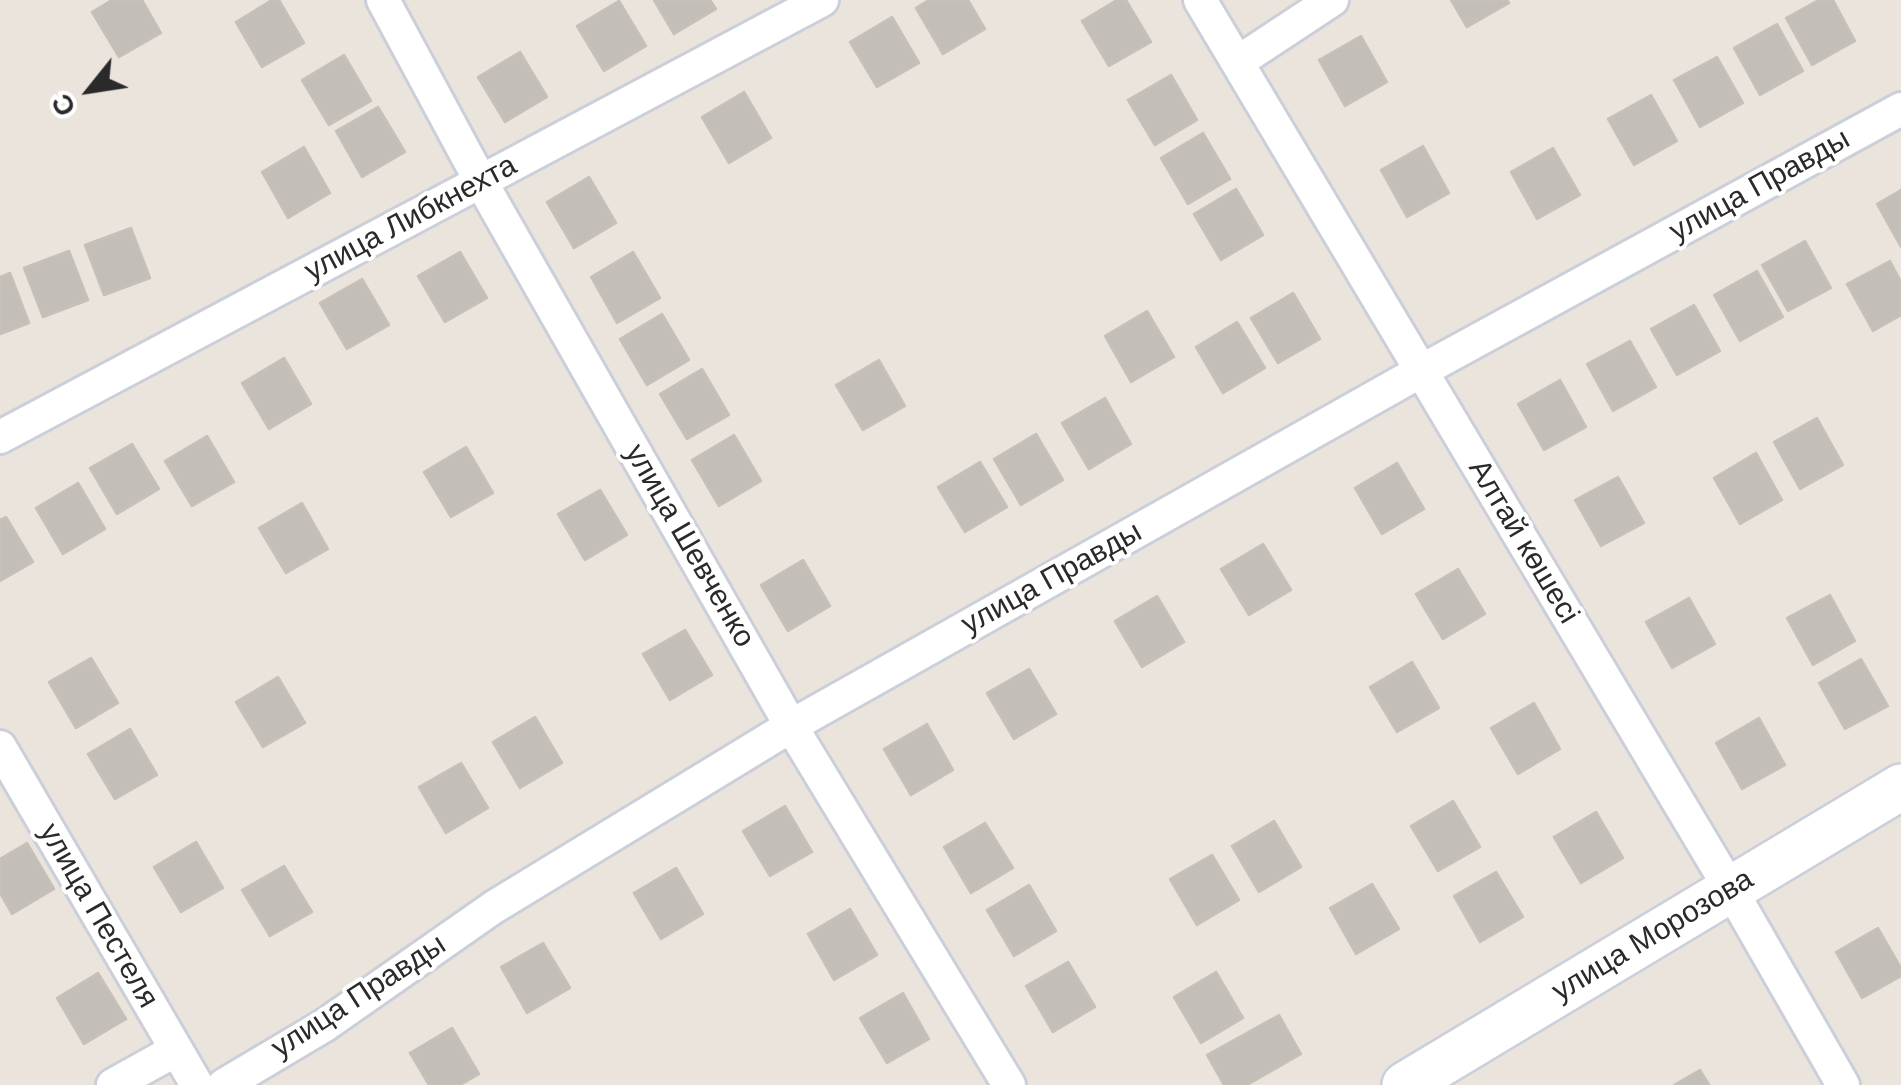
<!DOCTYPE html>
<meta charset="utf-8">
<style>
body{margin:0}
#map{position:relative;width:1901px;height:1085px;overflow:hidden;background:#eae4dd;font-family:Helvetica,sans-serif}
canvas{display:block}
.north{position:absolute;left:40px;top:40px;width:100px;height:100px;-webkit-text-stroke:8px #fff;paint-order:stroke;rotate:240deg;font-size:28px;font-weight:700;line-height:40px;text-align:center;color:#2a2a2a}
.north::after{content:'';display:block;margin:auto;width:35px;height:45px;background:#2a2a2a;clip-path:polygon(50% 0,100% 100%,50% 72%,0 100%)}
</style>
<div id="map">
<canvas width="1901" height="1085"></canvas>
<div class="north">С</div>
</div>
<script>
const ctx = document.querySelector('canvas').getContext('2d');
ctx.lineJoin = 'round';
function fillPath(path, color) { ctx.fillStyle = color; ctx.fill(path, 'evenodd'); }
const shape = rows => new Path2D(rows.map(r => 'M' + r).join(''));
function stroke(path, color, width, dash) { ctx.strokeStyle = color; ctx.lineWidth = width; ctx.lineCap = dash ? 'butt' : 'round'; ctx.setLineDash(dash || []); ctx.stroke(path); }
function label(font, color, halo, rows, align = 'center') {
  ctx.font = font + ' Helvetica,sans-serif'; ctx.lineWidth = 8; ctx.setLineDash([]); ctx.textBaseline = 'middle'; ctx.strokeStyle = halo; ctx.fillStyle = color; for (const [text, x, y, turn = 0] of rows) {
    ctx.save(); ctx.translate(x, y); ctx.rotate((+turn || 0) * Math.PI / 180); ctx.textAlign = isNaN(turn) ? turn : align; if (halo) ctx.strokeText(text, 0, 0); ctx.fillText(text, 0, 0); ctx.restore();
  }
}
const building = shape([
 [112,0,142,0,161,33,119,57,92,12,112,0],
 [272,0,279,0,304,43,262,67,236,22,272,0],
 [654,0,710,0,716,9,674,34,654,0],
 [929,0,968,0,985,29,943,54,916,8,929,0],
 [1117,0,1126,0,1151,42,1109,66,1082,21,1117,0],
 [1451,0,1507,0,1509,3,1467,27,1451,0],
 [1819,0,1833,0,1855,41,1812,65,1786,18,1819,0],
 [619,1,646,46,604,71,577,26,619,1],
 [892,17,919,63,877,87,850,42,892,17],
 [1777,24,1803,71,1760,95,1734,48,1777,24],
 [1361,36,1387,82,1345,106,1319,60,1361,36],
 [520,52,547,97,505,122,478,77,520,52],
 [344,55,371,101,329,125,302,80,344,55],
 [1717,57,1743,103,1700,127,1674,80,1717,57],
 [1171,75,1197,120,1155,145,1128,100,1171,75],
 [744,92,771,138,729,163,702,117,744,92],
 [1651,95,1677,141,1634,165,1608,119,1651,95],
 [378,107,405,152,362,177,336,131,378,107],
 [1203,133,1230,179,1188,204,1161,158,1203,133],
 [1423,146,1449,193,1407,217,1381,170,1423,146],
 [304,147,330,193,288,218,262,172,304,147],
 [1553,148,1580,195,1537,219,1511,172,1553,148],
 [589,177,616,223,574,248,547,202,589,177],
 [1236,189,1263,235,1221,260,1194,214,1236,189],
 [1901,190,1901,247,1877,204,1901,190],
 [131,228,150,278,104,295,85,245,131,228],
 [1805,241,1831,288,1788,311,1762,265,1805,241],
 [69,251,88,300,43,317,24,268,69,251],
 [460,252,487,298,445,322,418,276,460,252],
 [633,252,660,298,617,323,591,277,633,252],
 [1890,261,1901,282,1901,315,1873,331,1847,284,1890,261],
 [1757,271,1783,317,1740,341,1714,295,1757,271],
 [10,273,29,323,0,334,0,277,10,273],
 [362,279,389,325,347,349,320,303,362,279],
 [1293,293,1320,339,1278,363,1251,318,1293,293],
 [1694,305,1720,351,1677,375,1651,329,1694,305],
 [1147,311,1174,357,1131,382,1105,336,1147,311],
 [662,314,689,360,647,385,620,339,662,314],
 [1237,322,1265,368,1223,393,1196,347,1237,322],
 [1630,341,1656,387,1613,411,1587,364,1630,341],
 [284,358,311,404,269,429,242,383,284,358],
 [879,360,905,406,863,430,836,385,879,360],
 [702,369,729,415,687,439,660,394,702,369],
 [1560,380,1586,427,1544,450,1518,404,1560,380],
 [1105,398,1131,444,1089,469,1062,423,1105,398],
 [1817,418,1843,465,1800,489,1774,442,1817,418],
 [1036,434,1063,480,1021,505,994,459,1036,434],
 [734,435,761,481,719,506,692,460,734,435],
 [207,436,234,482,192,506,165,461,207,436],
 [132,444,159,489,117,514,90,468,132,444],
 [466,447,493,493,451,517,424,472,466,447],
 [1756,453,1782,500,1740,524,1714,478,1756,453],
 [980,462,1007,507,965,532,938,487,980,462],
 [1397,463,1424,509,1382,534,1355,488,1397,463],
 [1618,477,1644,523,1601,546,1575,500,1618,477],
 [78,483,105,529,63,554,36,508,78,483],
 [600,490,627,535,585,560,558,514,600,490],
 [302,503,328,549,286,573,259,528,302,503],
 [6,517,33,562,0,581,0,520,6,517],
 [1263,544,1291,590,1249,615,1221,569,1263,544],
 [803,560,830,606,788,631,761,585,803,560],
 [1458,569,1485,614,1443,639,1416,594,1458,569],
 [1830,595,1855,641,1813,665,1787,618,1830,595],
 [1157,596,1184,642,1142,667,1115,621,1157,596],
 [1689,598,1715,644,1672,668,1646,622,1689,598],
 [685,630,712,675,670,700,643,654,685,630],
 [91,658,118,703,76,728,49,682,91,658],
 [1861,659,1888,706,1845,729,1819,683,1861,659],
 [1412,662,1439,708,1397,732,1370,687,1412,662],
 [1029,669,1056,714,1014,739,987,693,1029,669],
 [278,677,305,723,263,747,236,702,278,677],
 [1534,703,1560,749,1518,774,1491,728,1534,703],
 [535,717,562,763,520,788,493,742,535,717],
 [1759,718,1785,765,1742,789,1716,743,1759,718],
 [927,724,953,770,911,795,884,749,927,724],
 [130,729,157,775,115,799,88,754,130,729],
 [461,763,488,808,446,833,419,787,461,763],
 [1453,801,1480,847,1438,871,1411,826,1453,801],
 [785,806,812,852,770,876,743,831,785,806],
 [1596,812,1623,858,1581,883,1554,837,1596,812],
 [1274,821,1301,867,1259,892,1232,846,1274,821],
 [985,823,1013,868,971,893,944,847,985,823],
 [196,842,223,888,181,912,154,867,196,842],
 [27,843,54,889,12,914,0,893,0,859,27,843],
 [1212,855,1239,900,1197,925,1170,879,1212,855],
 [284,866,312,912,270,936,242,890,284,866],
 [676,868,703,914,661,939,634,893,676,868],
 [1496,872,1523,917,1480,942,1454,896,1496,872],
 [1372,884,1399,929,1356,954,1330,908,1372,884],
 [1029,885,1056,931,1014,956,987,910,1029,885],
 [850,909,877,955,834,980,808,934,850,909],
 [1878,928,1901,968,1901,976,1862,998,1836,952,1878,928],
 [543,943,570,988,527,1013,501,967,543,943],
 [1068,962,1095,1007,1053,1032,1026,986,1068,962],
 [1216,972,1243,1018,1201,1043,1174,997,1216,972],
 [98,973,126,1019,84,1044,57,998,98,973],
 [903,993,929,1039,887,1063,860,1018,903,993],
 [1279,1015,1301,1054,1247,1085,1224,1085,1207,1055,1279,1015],
 [452,1028,479,1074,460,1085,429,1085,410,1053,452,1028],
 [1700,1070,1709,1085,1674,1085,1700,1070]
]);
fillPath(building, '#c3bfb8');
stroke(building, '#c6c0b7', 2.5);
const street = shape([
 [383,0,481,182,791,726,1009,1085],
 [1200,0,1731,890,1843,1085],
 [1238,62,1332,0],
 [0,437,822,0],
 [0,747,197,1085],
 [113,1085,176,1050],
 [224,1085,325,1025,494,907,791,726,1421,371,1901,109]
]);
const secondary = shape([
 [1405,1085,1901,787]
]);
stroke(street, '#cbcfda', 38);
stroke(secondary, '#cbcfda', 50);
stroke(street, '#fff', 32);
stroke(secondary, '#fff', 45);
label('30px', '#2a2a2a', '#fff', [
 ["улица Правды",1760,186,-29],
 ["улица Либкнехта",411,219,-28],
 ["Алтай көшесі",1523,542,59],
 ["улица Шевченко",689,546,60],
 ["улица Правды",1052,579,-29],
 ["улица Пестеля",98,916,60],
 ["улица Морозова",1653,936,-31],
 ["улица Правды",359,997,-33]
]);
</script>
